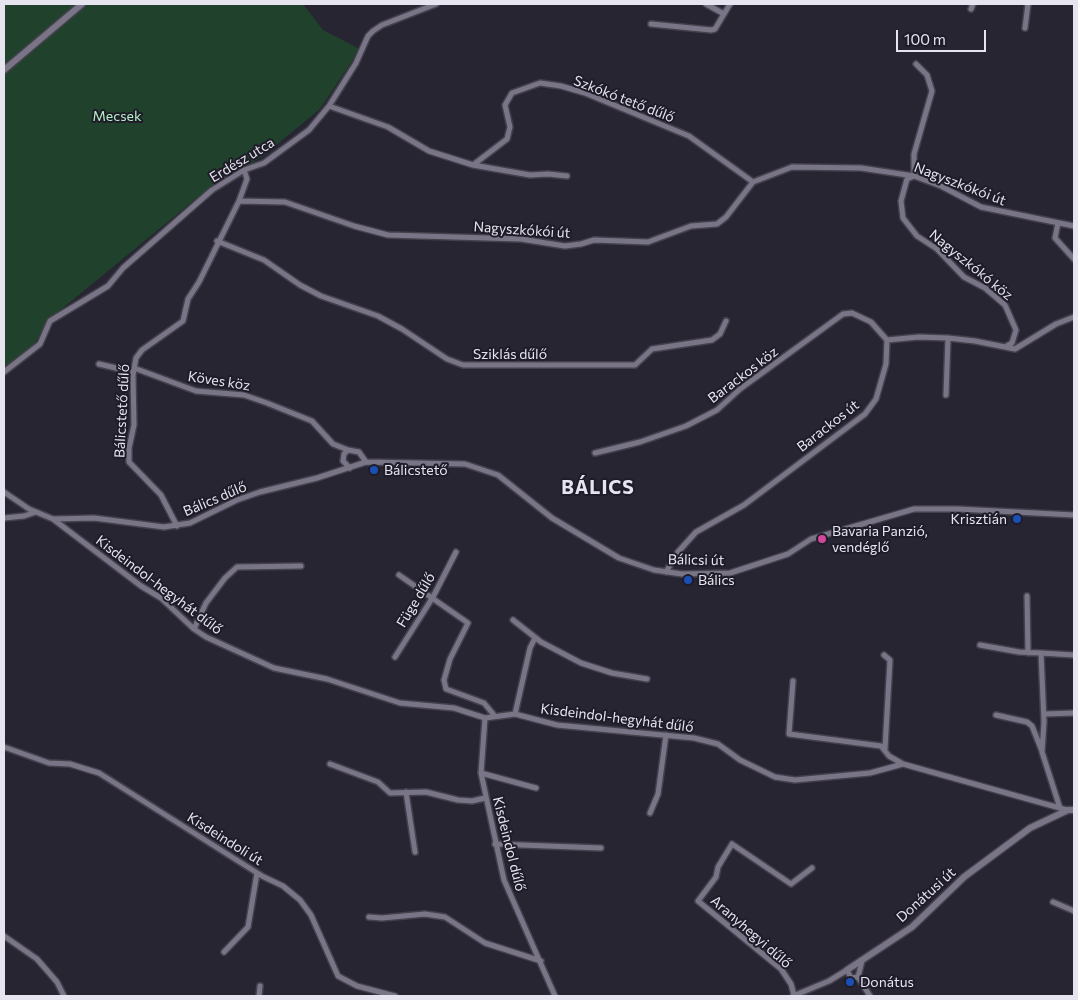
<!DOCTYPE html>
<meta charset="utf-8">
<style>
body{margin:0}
#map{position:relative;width:1078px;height:1000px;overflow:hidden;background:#282533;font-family:Commissioner,sans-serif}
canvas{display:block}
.frame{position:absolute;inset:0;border:5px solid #e6e4ee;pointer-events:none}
.scale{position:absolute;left:896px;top:30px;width:90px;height:22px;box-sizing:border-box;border:2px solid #e6e4ee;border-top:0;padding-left:6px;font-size:15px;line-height:18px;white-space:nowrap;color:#e6e4ee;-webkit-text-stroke:4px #1f1c29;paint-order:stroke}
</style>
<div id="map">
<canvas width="1078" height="1000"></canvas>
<div class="frame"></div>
<div class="scale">100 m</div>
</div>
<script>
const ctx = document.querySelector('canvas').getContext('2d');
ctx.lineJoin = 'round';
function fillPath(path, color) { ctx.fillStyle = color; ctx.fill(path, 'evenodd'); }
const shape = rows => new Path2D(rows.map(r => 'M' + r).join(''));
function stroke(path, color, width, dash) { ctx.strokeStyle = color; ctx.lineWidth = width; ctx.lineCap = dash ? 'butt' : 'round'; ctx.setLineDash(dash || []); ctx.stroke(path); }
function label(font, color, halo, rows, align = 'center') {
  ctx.font = font + ' Commissioner,sans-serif'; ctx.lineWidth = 4; ctx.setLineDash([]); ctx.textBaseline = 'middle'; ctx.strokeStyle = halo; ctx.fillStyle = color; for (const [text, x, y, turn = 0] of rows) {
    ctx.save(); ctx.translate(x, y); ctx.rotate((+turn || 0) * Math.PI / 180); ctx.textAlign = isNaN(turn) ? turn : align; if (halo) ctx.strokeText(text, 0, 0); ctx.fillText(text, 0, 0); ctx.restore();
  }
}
fillPath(shape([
 [4,4,303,4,323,30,360,49,320,109,264,155,198,197,52,317,27,355,4,366]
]), '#20412b');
const minor = shape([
 [706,4,724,14],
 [971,9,973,4],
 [651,24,711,30,715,29,730,4],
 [1025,28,1028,4],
 [916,64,927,75,932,91,914,154,914,176,907,179,901,201,903,218,917,236,937,249,964,277,985,288,1005,305,1016,330,1012,343,1007,346],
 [329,106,388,127,429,151,473,165,507,139,510,127,505,105,512,93,540,83,561,86,585,93,689,136,753,182],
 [473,165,530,175,548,174,567,176],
 [239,201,285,202,354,226,388,235,521,239,565,246,581,244,594,240,648,242,691,226,717,224,726,217,753,182,792,167,861,168,914,176,941,186,981,207,1074,226],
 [1058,223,1055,238,1074,259],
 [217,241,264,260,300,285,321,296,378,316,402,329,447,359,463,365,635,365,652,349,712,340,720,334,726,321],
 [99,364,133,372],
 [134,368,196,391,244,395,267,403,312,421,333,444,348,450],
 [4,372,40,344,50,321,108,286,123,268,212,190,244,170,264,163,309,130,329,106,356,63,368,36,373,31,382,25,436,4],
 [946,395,948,338],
 [595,453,640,442,686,426,717,410,740,389,843,314,852,313,871,322,887,340],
 [350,468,343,461,344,454,348,450,359,452,366,462],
 [4,492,29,509,53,519,94,518,164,527,190,523,237,500,260,492,317,478,366,462,465,464,498,475,552,518,619,558,654,570,682,574,730,573,788,554,811,539,914,509,958,509,1074,515],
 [4,518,24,516,36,512],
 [53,519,141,586,161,598,194,629,206,637,274,668,327,679,400,703,454,708,485,718,515,714,557,725,694,738,718,744,740,760,775,777,795,780,870,773,903,764,1067,810],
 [177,526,161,495,129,462,129,448,134,425,133,375,136,358,142,350,183,321,188,299,199,282,239,201,247,179,244,170],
 [666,572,678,552,696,532,744,505,865,414,876,399,886,364,887,340,919,337,948,338,975,341,1015,349,1056,324,1074,317],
 [399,575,468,623,450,659,444,680,446,689,484,703,494,715],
 [1027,596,1028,653],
 [513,620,541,642,581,663,612,673,647,679],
 [194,629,206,603,225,578,237,567,301,566],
 [980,645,1019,652,1041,653],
 [884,655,890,660,885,749],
 [395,657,433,597,456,552],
 [793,681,789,734,881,746,889,756,903,764],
 [515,714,530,648,535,638],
 [1044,714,1074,713],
 [996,715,1027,722,1032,726,1042,751],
 [485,718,481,773,504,880,555,996],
 [4,747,49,763,70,764,99,773,262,876,283,886,300,900,311,915,338,976,357,986,395,996],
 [330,764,378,782,390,793,426,792,458,800,472,801,485,798],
 [481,773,536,788],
 [406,792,415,852],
 [1060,808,1042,752,1044,722,1041,653,1074,655],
 [650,813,658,794,666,735],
 [495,844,601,848],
 [1053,902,1074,911],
 [369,917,382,918,425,914,445,917,485,943,541,961],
 [4,936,37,959,57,982,64,996],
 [224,952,248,927,257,873],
 [858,977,870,996],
 [858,977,862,961],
 [794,995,791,984,781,969,698,901,716,877,718,867,732,844,791,884,812,868],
 [259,996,260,986],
 [793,996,829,981,847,970,851,978,858,977]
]);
const tertiary = shape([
 [4,70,82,4],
 [847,970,912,927,964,877,1030,828,1068,810,1074,810]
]);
stroke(minor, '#44414e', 8);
stroke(tertiary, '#44414e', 9);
stroke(minor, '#797586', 5);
stroke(tertiary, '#797586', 6);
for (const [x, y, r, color] of [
 [374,470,5,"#1a4fb4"],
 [1017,519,5,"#1a4fb4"],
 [822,539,5,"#d1479c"],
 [688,580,5,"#1a4fb4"],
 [850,982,5,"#1a4fb4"]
]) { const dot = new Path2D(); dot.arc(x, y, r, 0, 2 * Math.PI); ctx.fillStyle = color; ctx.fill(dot); stroke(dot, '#1f1c29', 2); }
label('14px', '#e6e4ee', '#1f1c29', [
 ["Szkókó tető dűlő",624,99,21],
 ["Erdész utca",242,160,-31],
 ["Nagyszkókói út",960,184,21],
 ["Nagyszkókói út",522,230,4],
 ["Nagyszkókó köz",971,265,39],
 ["Sziklás dűlő",510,354],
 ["Barackos köz",743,375,-37],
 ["Köves köz",219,381,9],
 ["Bálicstető dűlő",122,411,-87],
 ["Barackos út",828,426,-38],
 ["Bálics dűlő",215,499,-23],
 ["Bálicsi út",696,560,1],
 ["Kisdeindol-hegyhát dűlő",159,585,37],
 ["Füge dűlő",416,600,-59],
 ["Kisdeindol-hegyhát dűlő",617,718,7],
 ["Kisdeindoli út",225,839,32],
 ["Kisdeindol dűlő",509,844,76],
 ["Donátusi út",926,895,-42],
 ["Aranyhegyi dűlő",751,932,41]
]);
label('14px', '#b5f1c6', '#1f1c29', [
 ["Mecsek",117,116]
]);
label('14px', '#e6e4ee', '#1f1c29', [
 ["Bálicstető",384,470],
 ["Krisztián",1007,519,"right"],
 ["Bavaria Panzió,",832,531],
 ["vendéglő",832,547],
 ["Bálics",698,580],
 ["Donátus",860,982]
], 'left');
ctx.letterSpacing = '1px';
label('bold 19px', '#e6e4ee', '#1f1c29', [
 ["BÁLICS",598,488]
]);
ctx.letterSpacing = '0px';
</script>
